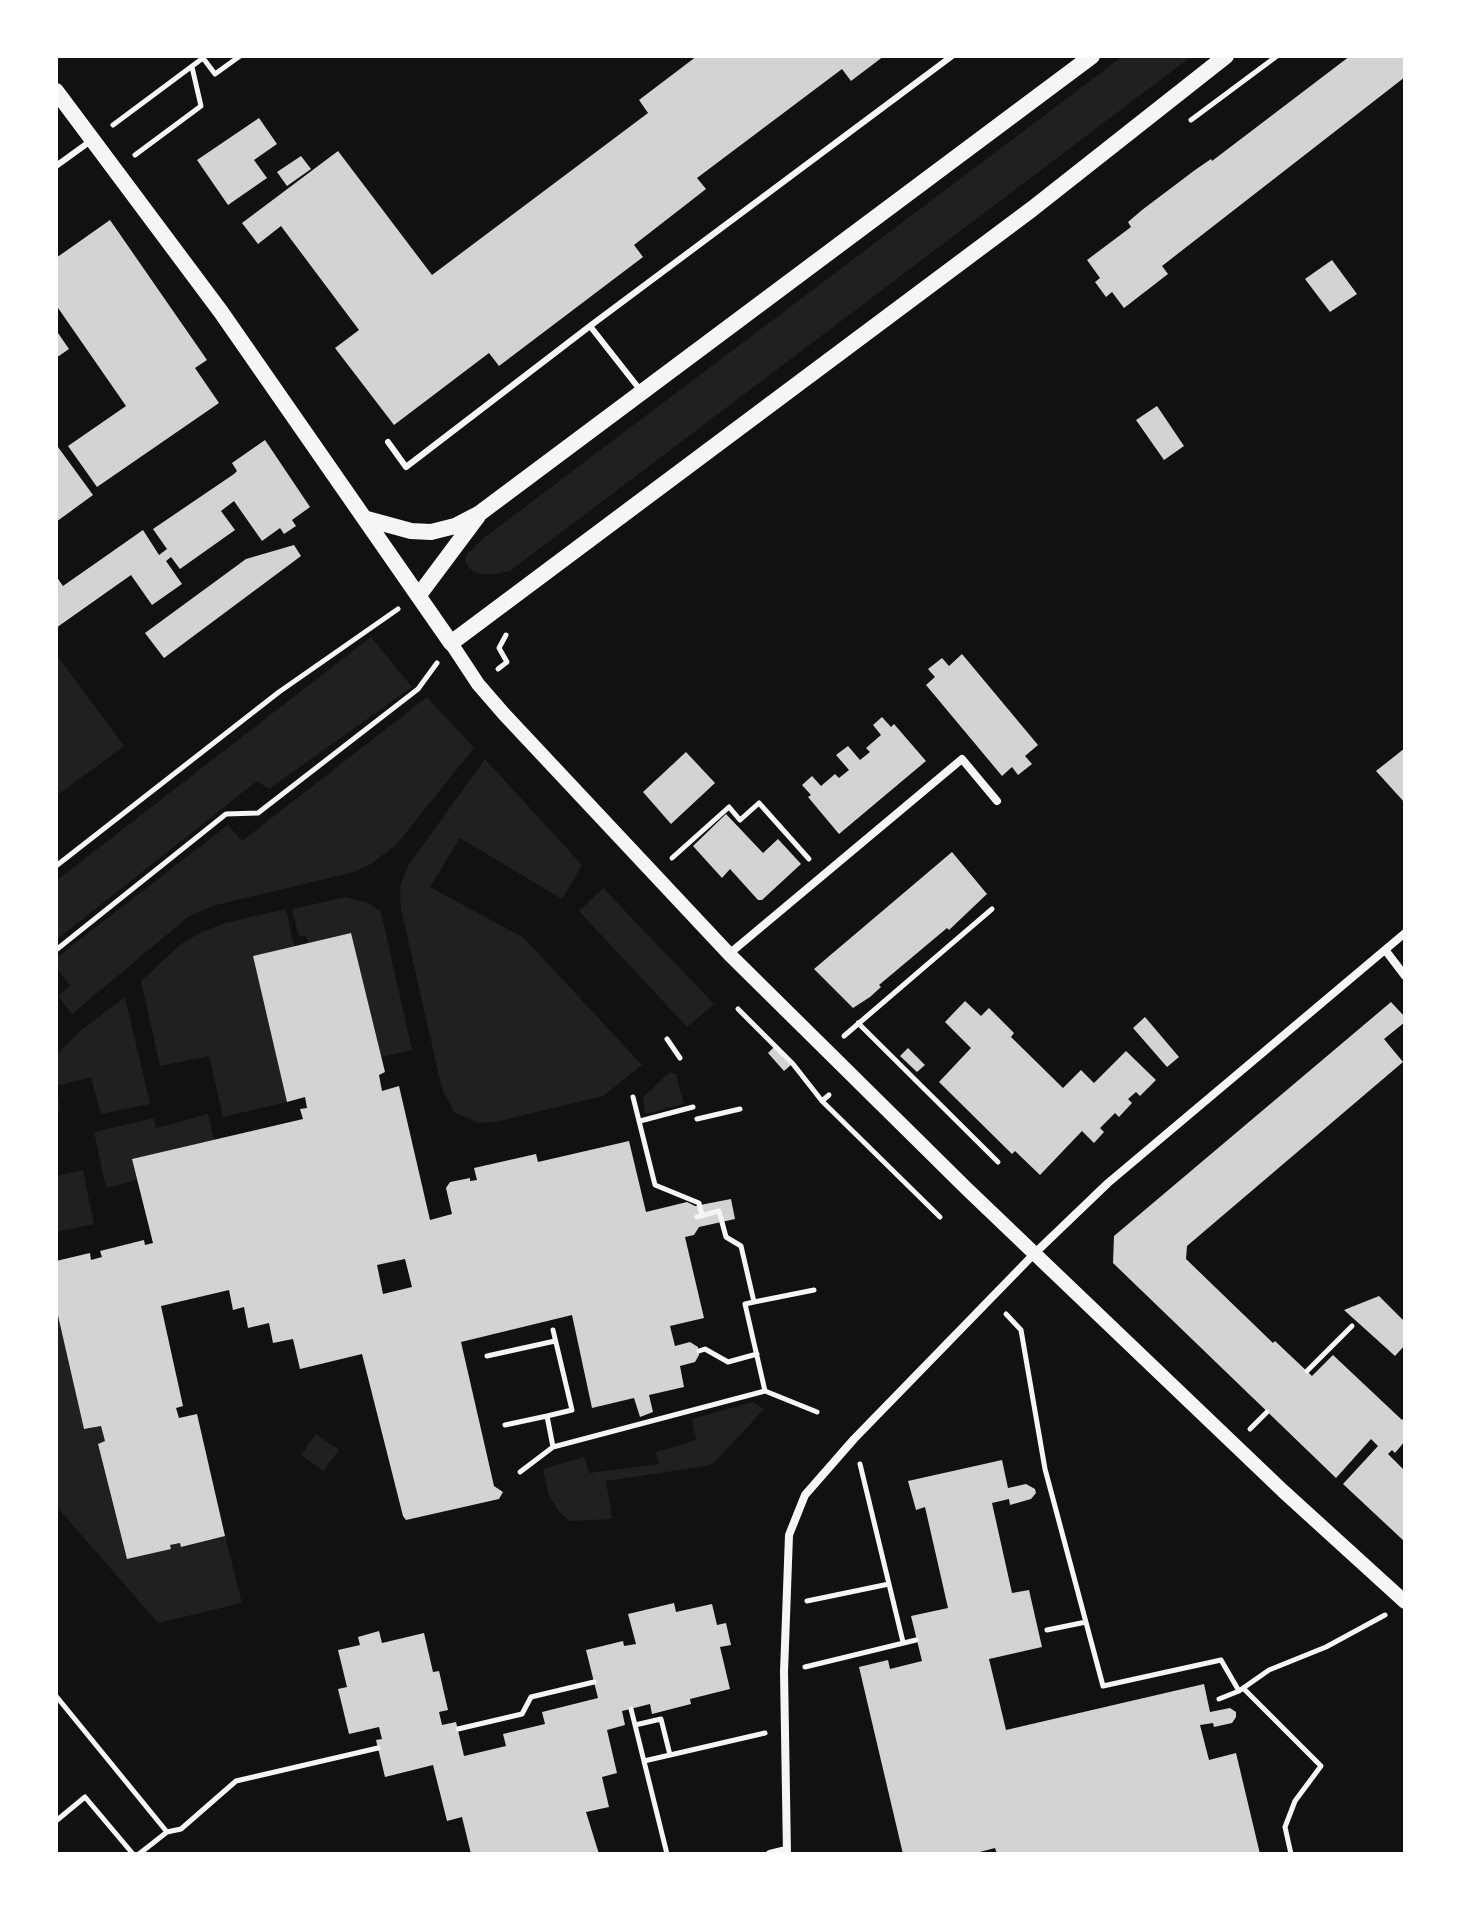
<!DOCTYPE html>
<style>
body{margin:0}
#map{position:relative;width:1461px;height:1910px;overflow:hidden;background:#111;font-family:Lato,sans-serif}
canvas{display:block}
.frame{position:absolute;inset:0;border:58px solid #fff;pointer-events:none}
</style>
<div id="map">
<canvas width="1461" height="1910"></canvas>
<div class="frame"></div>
</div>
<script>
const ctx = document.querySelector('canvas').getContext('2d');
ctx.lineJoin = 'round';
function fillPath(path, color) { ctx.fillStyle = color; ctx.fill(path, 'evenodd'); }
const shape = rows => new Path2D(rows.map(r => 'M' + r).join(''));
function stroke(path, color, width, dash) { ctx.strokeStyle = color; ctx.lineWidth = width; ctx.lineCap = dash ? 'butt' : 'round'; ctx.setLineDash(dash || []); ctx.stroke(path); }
fillPath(shape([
 [1123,56,1192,56,510,571,491,575,476,573,470,569,465,561,466,555,485,537],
 [371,637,412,687,269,789,257,781,56,940,56,881],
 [56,654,124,746,56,796],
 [427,697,474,748,396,845,371,864,354,872,212,906,188,917,72,1014,58,996,70,986,56,968,56,958,228,825,242,841],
 [485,759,582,865,562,899,460,838,430,887,524,938,642,1065,603,1096,495,1122,478,1123,454,1112,442,1089,401,909,400,886,408,866],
 [603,888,714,1004,687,1027,579,911],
 [346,897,369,903,381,912,412,1050,381,1057,351,933,308,943,306,936,299,936,292,909],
 [286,909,294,946,253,956,287,1102,223,1117,209,1056,160,1066,141,981,181,944,200,933,225,923],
 [125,997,150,1104,101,1114,91,1077,56,1086,60,1110,56,1111,56,1055,80,1031],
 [670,1072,676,1074,684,1104,645,1114,643,1097],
 [208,1114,214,1140,132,1159,137,1180,106,1188,94,1132,154,1118,156,1128],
 [83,1170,94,1224,56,1232,56,1176],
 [56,1307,84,1429,101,1426,105,1441,98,1444,127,1559,171,1549,170,1545,180,1543,182,1547,225,1536,242,1603,158,1623,56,1506],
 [753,1402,764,1409,715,1462,707,1466,606,1481,612,1519,570,1521,560,1513,549,1496,543,1469,584,1457,589,1473,659,1464,656,1452,696,1440,692,1419],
 [316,1434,339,1450,323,1471,301,1455]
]), '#202020');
fillPath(shape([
 [697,56,884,56,851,81,842,69,697,178,706,189,634,245,643,257,499,366,489,353,394,425,335,348,359,330,281,226,258,244,242,223,338,151,432,275,648,113,639,100],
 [1350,56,1405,56,1405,77,1162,266,1168,274,1124,308,1112,292,1106,297,1095,282,1100,278,1087,260,1131,227,1128,222,1142,210,1195,170,1211,159,1212,161],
 [259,118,277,144,254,160,267,178,228,205,197,160],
 [301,156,311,169,287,186,277,172],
 [110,220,207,360,195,368,219,403,97,487,68,446,126,406,56,305,56,258],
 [1332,260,1357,294,1330,312,1305,279],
 [56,330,69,349,56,358],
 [1157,406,1184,446,1164,460,1136,420],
 [265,440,310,507,292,520,296,526,284,534,280,528,262,541,234,501,221,511,235,530,180,569,171,557,166,561,182,584,152,605,131,575,56,628,56,576,63,586,143,530,159,555,167,549,153,529,234,474,237,471,232,463],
 [58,447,93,495,56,522,56,449],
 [294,545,301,556,164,658,145,633,246,559],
 [962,654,1038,745,1025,756,1032,764,1018,775,1012,767,1002,776,926,685,935,677,928,669,942,658,949,666],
 [882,717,891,727,894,724,926,761,839,834,808,797,811,795,802,785,812,776,821,786,835,774,839,778,849,770,836,755,848,746,860,760,870,752,866,748,881,735,873,725],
 [1405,748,1405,803,1376,771],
 [686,752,715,783,671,824,643,792],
 [726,814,763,853,778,839,801,864,762,900,758,900,730,869,722,878,693,846],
 [952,852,987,894,949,930,947,928,879,985,881,987,870,997,853,1008,814,969],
 [351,933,385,1072,379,1075,382,1091,399,1086,430,1220,452,1214,446,1188,450,1182,470,1178,470,1181,477,1180,474,1168,536,1154,538,1162,629,1141,646,1212,687,1202,695,1206,731,1199,735,1219,699,1227,694,1235,685,1237,704,1318,670,1326,675,1346,690,1342,698,1347,699,1355,695,1362,680,1366,684,1387,649,1395,653,1412,640,1417,634,1398,592,1408,572,1315,461,1342,494,1486,503,1492,499,1499,406,1520,403,1516,362,1354,300,1369,293,1339,273,1343,269,1323,248,1328,244,1307,233,1310,229,1290,161,1306,183,1406,176,1408,179,1418,197,1414,225,1536,181,1547,180,1543,170,1545,171,1549,127,1559,98,1444,105,1441,101,1426,84,1429,56,1307,56,1261,90,1253,91,1260,102,1257,100,1251,144,1240,145,1245,153,1243,132,1159,303,1119,300,1109,307,1108,305,1097,287,1102,253,956],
 [405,1259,412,1287,383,1294,377,1265],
 [965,1001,981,1016,989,1008,1014,1033,1011,1037,1063,1088,1081,1070,1094,1083,1126,1051,1156,1080,1140,1096,1136,1092,1128,1099,1132,1103,1119,1117,1115,1113,1100,1128,1104,1132,1094,1143,1082,1131,1040,1175,1015,1151,1012,1154,939,1082,971,1048,945,1022],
 [1391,1002,1405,1017,1405,1022,1384,1039,1403,1062,1187,1246,1186,1259,1273,1343,1275,1341,1312,1376,1333,1355,1402,1420,1405,1416,1405,1441,1395,1453,1392,1450,1388,1454,1405,1471,1405,1542,1343,1484,1378,1446,1371,1439,1336,1478,1113,1263,1114,1236],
 [1145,1017,1179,1057,1167,1067,1133,1028],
 [774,1047,791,1065,784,1071,768,1053],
 [908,1048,925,1065,917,1072,900,1056],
 [1379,1296,1405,1322,1405,1345,1395,1356,1344,1310],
 [1002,1460,1008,1488,1026,1484,1035,1489,1036,1493,1031,1499,1010,1505,1009,1499,992,1503,1012,1593,1029,1590,1042,1647,989,1659,1006,1730,1204,1684,1210,1712,1230,1708,1236,1712,1236,1717,1232,1723,1214,1727,1213,1723,1200,1725,1209,1760,1236,1753,1260,1854,997,1854,995,1848,972,1854,903,1854,859,1667,888,1660,890,1669,922,1661,911,1616,948,1608,925,1507,916,1510,908,1481],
 [674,1603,676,1612,712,1604,717,1625,726,1623,731,1645,720,1647,730,1689,690,1699,691,1704,652,1714,650,1704,622,1711,625,1725,607,1730,617,1773,602,1777,609,1807,586,1812,599,1854,471,1854,462,1817,447,1821,433,1765,385,1777,376,1740,382,1739,379,1727,349,1734,338,1689,347,1687,338,1650,360,1645,358,1637,379,1631,382,1643,424,1633,433,1672,439,1671,448,1710,439,1712,442,1725,456,1722,464,1756,506,1746,503,1734,545,1724,542,1712,598,1698,586,1650,623,1641,624,1646,636,1644,628,1614]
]), '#d3d3d3');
stroke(shape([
 [1191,120,1277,56],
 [113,125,203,58,215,74,240,56],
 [135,155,201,106,192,67],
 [498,669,507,662,499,648,506,635],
 [672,858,729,807,740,820,759,803,809,859],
 [56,866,279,692,398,609],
 [56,950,226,814,258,813,418,689,437,663],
 [738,1009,793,1064,822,1101,940,1217],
 [858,1023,998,1162],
 [844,1036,992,909],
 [667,1039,680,1058],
 [633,1097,655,1185,699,1203,702,1216],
 [822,1101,829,1095],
 [697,1119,740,1109],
 [640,1121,693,1107],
 [697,1217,719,1211,726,1237,741,1246,754,1302,745,1304,765,1391,817,1412],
 [754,1302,814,1290],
 [1006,1314,1021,1330,1045,1469,1103,1686,1221,1660,1239,1691,1269,1670,1326,1647,1385,1615],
 [699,1351,705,1349,728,1362,757,1354],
 [487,1356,555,1341],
 [1307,1371,1352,1326],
 [547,1416,572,1410,553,1330],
 [505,1425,547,1416,553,1447],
 [1250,1429,1267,1412],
 [860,1464,903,1642],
 [520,1472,553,1447,765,1391],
 [807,1601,889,1584],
 [1047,1630,1086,1622],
 [805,1667,916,1640],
 [1243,1688,1321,1766,1295,1801,1285,1827,1291,1854],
 [56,1696,167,1832,181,1829,236,1781,378,1748],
 [1219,1699,1239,1691],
 [631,1709,635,1725,661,1719,670,1755,644,1761],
 [635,1725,667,1854],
 [458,1729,522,1714,531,1697,594,1682],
 [670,1755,765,1733],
 [56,1821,85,1797,133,1854],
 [139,1854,167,1832]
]), '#f5f5f5', 5);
stroke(shape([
 [56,166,92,140],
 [590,326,641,391],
 [388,442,406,467,590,326,952,56]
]), '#f5f5f5', 6);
stroke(shape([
 [1386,951,1405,976],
 [729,954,962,759,997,801],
 [770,1854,786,1850],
 [787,1854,784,1672,789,1535,805,1495,854,1439,1035,1253,1108,1183,1405,933]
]), '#f5f5f5', 8);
stroke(shape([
 [451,643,478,684,504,714,729,954,968,1190,1283,1491,1405,1602]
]), '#f5f5f5', 14);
stroke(shape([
 [56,91,221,312,451,643,1032,209,1226,56],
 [367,519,411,531,431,532,455,526,480,513,1092,56],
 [419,595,478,516]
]), '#f5f5f5', 16);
</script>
